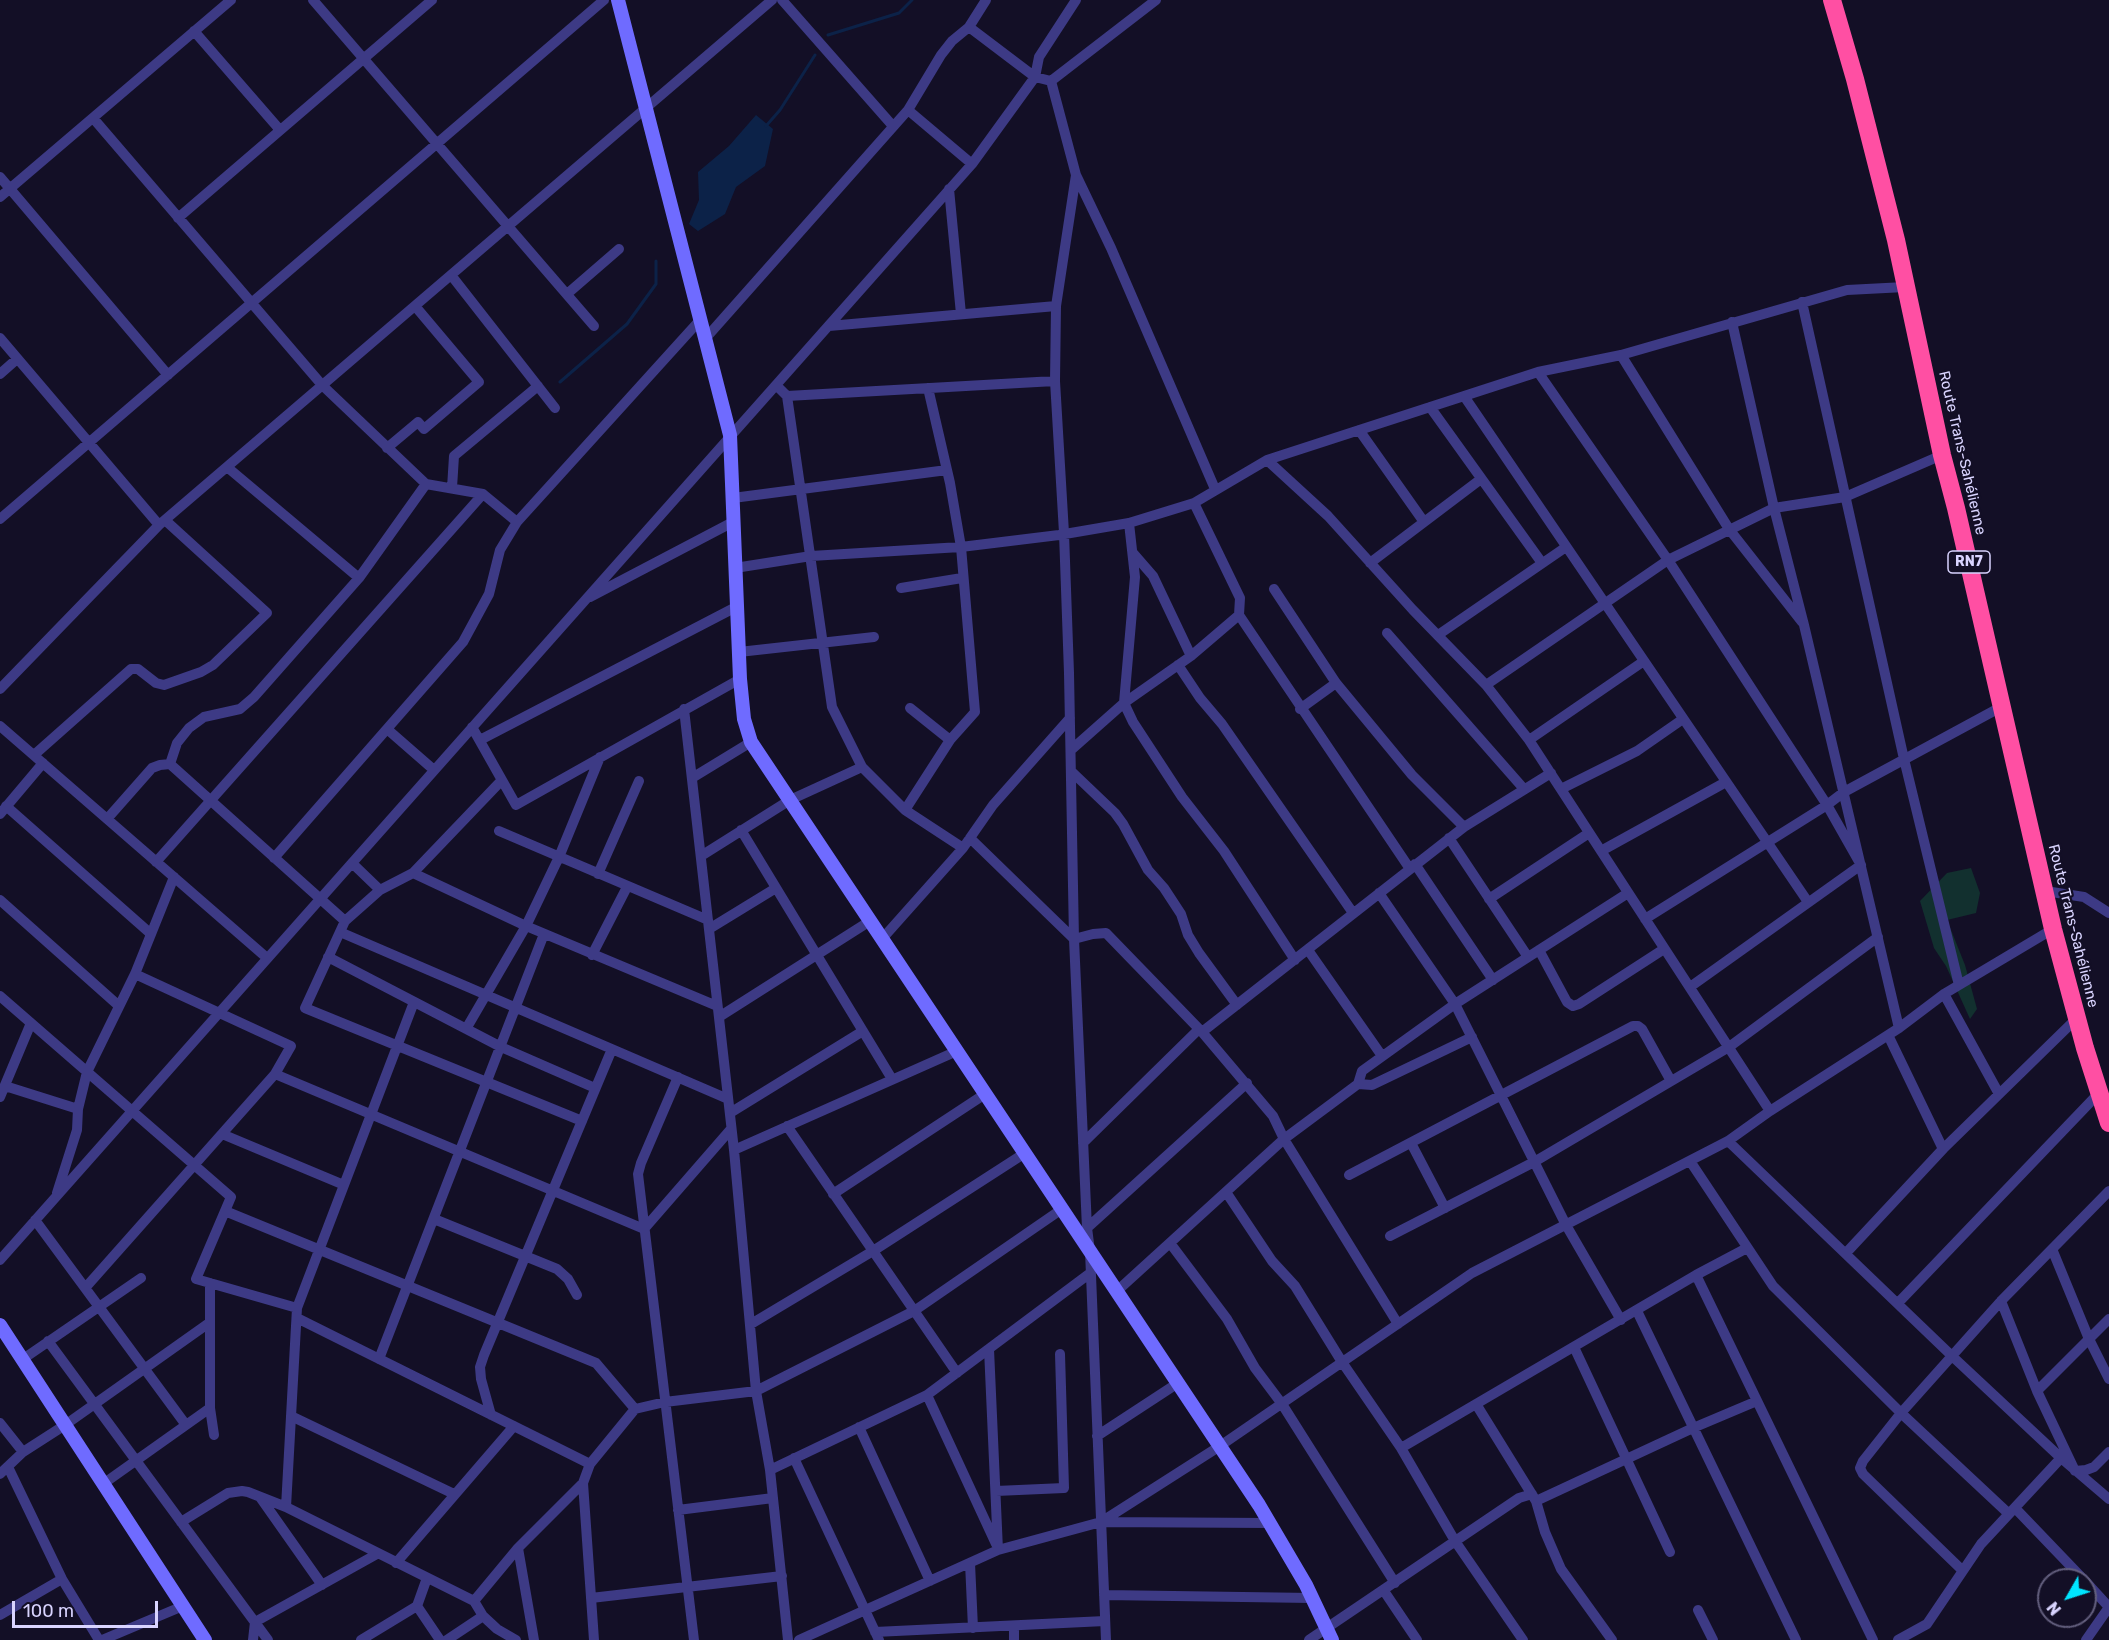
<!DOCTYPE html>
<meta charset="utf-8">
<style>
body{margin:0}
#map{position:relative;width:2109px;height:1640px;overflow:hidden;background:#130f26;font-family:Rubik,sans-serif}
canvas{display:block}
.north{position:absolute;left:2037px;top:1568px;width:60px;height:60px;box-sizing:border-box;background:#130f26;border:2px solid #625e7d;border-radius:50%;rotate:231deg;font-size:16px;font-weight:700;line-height:24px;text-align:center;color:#d9d4ff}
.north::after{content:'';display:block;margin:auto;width:21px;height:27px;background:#00e5ff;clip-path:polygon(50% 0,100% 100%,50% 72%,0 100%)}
.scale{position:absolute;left:12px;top:1601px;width:146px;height:27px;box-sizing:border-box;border:3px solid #d9d4ff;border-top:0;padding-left:8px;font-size:18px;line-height:21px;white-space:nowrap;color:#d9d4ff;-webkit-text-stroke:4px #130f26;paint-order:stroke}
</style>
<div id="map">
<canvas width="2109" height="1640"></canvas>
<div class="north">N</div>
<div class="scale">100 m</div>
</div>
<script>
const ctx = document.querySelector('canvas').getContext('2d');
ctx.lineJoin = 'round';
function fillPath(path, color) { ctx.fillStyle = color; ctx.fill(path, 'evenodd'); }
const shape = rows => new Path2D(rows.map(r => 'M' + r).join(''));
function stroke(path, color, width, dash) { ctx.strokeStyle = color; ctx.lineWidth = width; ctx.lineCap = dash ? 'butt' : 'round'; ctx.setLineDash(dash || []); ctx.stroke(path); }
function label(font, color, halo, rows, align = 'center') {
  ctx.font = font + ' Rubik,sans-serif'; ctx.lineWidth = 4.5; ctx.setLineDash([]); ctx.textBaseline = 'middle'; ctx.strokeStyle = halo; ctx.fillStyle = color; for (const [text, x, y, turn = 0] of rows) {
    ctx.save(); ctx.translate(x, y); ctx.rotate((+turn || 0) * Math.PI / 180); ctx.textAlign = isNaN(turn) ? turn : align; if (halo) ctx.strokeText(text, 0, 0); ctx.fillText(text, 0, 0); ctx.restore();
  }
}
fillPath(shape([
 [1971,868,1980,893,1976,913,1947,920,1965,965,1977,1009,1970,1019,1946,966,1934,948,1920,901,1947,873]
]), '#12302f');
fillPath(shape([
 [756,115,773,129,765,166,736,187,725,214,698,231,689,224,699,200,698,172,729,146]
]), '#0c2248');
stroke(shape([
 [828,35,899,13,912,0],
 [766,126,780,110,815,55],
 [560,382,627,324,656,284,656,261]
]), '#0c2248', 3);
stroke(shape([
 [313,0,594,326],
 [782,0,892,125],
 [986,0,969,27,1035,77,1051,81,1076,175,1056,306,1055,381,1064,533,1069,673,1074,939,1087,1228,1090,1251,1106,1640],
 [194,31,280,130],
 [1051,81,1156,0],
 [908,110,941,55,952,41,969,27],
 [93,118,322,385,426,484],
 [1076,175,1111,248,1215,489],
 [0,177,168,375],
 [949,189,961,314],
 [0,197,231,0],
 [178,218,432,0],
 [451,275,555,408],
 [567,294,619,249],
 [1802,302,1904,759,1959,985],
 [1732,322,1774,508,1804,625,1899,1028],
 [829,326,1056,306],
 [0,338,159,525],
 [705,339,908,110,972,164],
 [1621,355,1729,529,1802,622],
 [1538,372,1668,560,1827,805,1861,865,1690,987],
 [0,374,17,359],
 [776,385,787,396,832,707,862,767,905,810,963,848],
 [787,396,1055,381],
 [1464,396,1808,902],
 [1430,407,1542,563],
 [1359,430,1424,522],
 [387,448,418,422,424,429,479,382,415,306],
 [1267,460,1328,516,1413,610,1486,685,1529,740,1770,1111],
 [227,467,359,578],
 [452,488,454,456,538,386],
 [733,498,947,470],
 [1194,503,1240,598,1239,615,1410,869],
 [0,519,604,0],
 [1129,523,1135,577,1124,703,1133,722,1182,797,1224,851,1295,960],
 [1133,553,1153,576,1191,656],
 [1370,563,1481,479],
 [735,568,811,556,961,547,1059,535,1129,523,1194,503,1267,460,1538,372,1621,355,1847,290,1905,287],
 [901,588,962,578],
 [1274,589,1336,683,1412,775,1464,827],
 [590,597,733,522],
 [1387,633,1524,789],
 [1438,635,1566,547],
 [739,652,874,637],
 [1178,665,1200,698,1222,724,1353,913],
 [1486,685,1668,560,1774,508,1845,497,1942,455],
 [0,689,159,525,772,0],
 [910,708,950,740],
 [684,709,734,1150,756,1391,770,1470,788,1640],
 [1300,709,1336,683],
 [0,726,267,958],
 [472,727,516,805,740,679],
 [387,729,434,770],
 [480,740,736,607],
 [1529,740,1644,661],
 [1071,750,1124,703,1191,656,1239,615],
 [34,755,131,669,138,669,156,683,164,685,201,672,213,665,267,613,165,520],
 [170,764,177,743,189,728,204,717,240,709,254,697,359,578,426,484,483,494,517,522],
 [1071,771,1115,813,1123,824,1148,870,1164,888,1181,914,1188,935,1199,953,1237,1005],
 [692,778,751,742],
 [502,780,413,873,380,890,345,921,305,1008,582,1121],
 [1561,789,1637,751,1683,719],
 [6,806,151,934],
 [905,810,950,740,975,712,961,547,950,483,928,388],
 [0,814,43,763],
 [107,819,152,768,160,765,170,764,345,921],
 [741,830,892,1079],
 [499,831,708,920],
 [970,838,1074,939,1093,934,1106,933,1202,1032,1273,1116,1284,1139,1398,1324],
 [1449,838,1528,957],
 [1601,851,1726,782],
 [701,856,790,800,862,767],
 [274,858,463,642,489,594,500,550,517,522,700,320],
 [156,862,483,494],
 [352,863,380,890],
 [1415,864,1493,980],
 [413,873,526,926,717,1006],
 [598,874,639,781],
 [2045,891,2084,897,2109,913],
 [1379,893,1455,1004,1566,1225,1621,1320],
 [1489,899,1589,833],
 [0,900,119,1006],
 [1645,919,1827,805,1844,792,2001,707],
 [709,929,776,888],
 [340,932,728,1099],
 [882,939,963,848,993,805,1070,718],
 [1308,950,1382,1056],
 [1539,950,1567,1002,1573,1006,1579,1004,1664,949],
 [592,955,627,887],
 [328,957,501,1047,595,1088],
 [1944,994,1999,1094],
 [0,996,231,1197,196,1279,297,1308],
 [719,1017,870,921],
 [466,1029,526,926,559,857,600,757],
 [1202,1032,1464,827,1551,773],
 [1888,1035,1943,1149],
 [275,1074,644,1229,731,1129],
 [678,1077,641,1163,638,1174,694,1640],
 [1358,1084,1362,1071,1455,1004,1628,893],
 [5,1086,78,1109],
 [0,1097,31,1023],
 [730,1113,863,1031],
 [787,1126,957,1373],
 [222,1134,344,1185],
 [1728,1141,1952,1356,2061,1458,2109,1499],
 [1083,1143,1199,1029],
 [1411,1143,1445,1208],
 [734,1150,957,1051],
 [1690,1161,1773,1286,1901,1413,2009,1514],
 [1349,1175,1633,1026,1638,1026,1642,1029,1671,1081],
 [1226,1192,1272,1261,1295,1286,1342,1362,1401,1448,1455,1541,1523,1640],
 [57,1193,77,1130,78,1109,87,1072,135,974,174,877],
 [833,1194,985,1094],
 [225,1211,596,1363,635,1409,590,1464,583,1483,594,1640],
 [434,1219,557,1269,568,1279,577,1295],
 [35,1220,186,1425],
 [1087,1228,1247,1083],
 [1390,1236,1534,1162,1729,1047,1878,937],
 [1170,1243,1227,1319,1255,1368,1282,1404,1395,1583],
 [2052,1249,2089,1339,2109,1379],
 [1846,1253,1943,1149,2077,1018],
 [0,1260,972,164,1035,77,1039,57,1076,0],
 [1696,1275,1873,1640],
 [210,1283,210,1408,214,1435],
 [86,1287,275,1074,291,1046,135,974],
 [1117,1291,1284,1139,1358,1084,1372,1085,1472,1037],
 [2001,1301,2037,1391,2075,1471,2086,1470,2094,1467,2109,1452],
 [1898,1303,2098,1094],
 [1637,1311,1796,1640],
 [297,1318,590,1464],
 [751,1324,873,1251,1025,1153],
 [48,1341,268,1640],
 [1574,1347,1670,1552],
 [989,1349,998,1550],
 [23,1359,141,1278],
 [379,1359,544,934],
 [2037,1391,2109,1319],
 [927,1395,996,1544],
 [1476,1404,1536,1501,1545,1532,1561,1569,1612,1640],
 [635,1409,665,1402,756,1391,914,1311,1062,1209],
 [491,1415,481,1379,480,1367,484,1355,612,1049],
 [291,1416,454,1494],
 [0,1423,23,1452],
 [859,1427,930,1581],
 [1097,1436,1178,1383],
 [1401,1448,1696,1275,1747,1248],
 [794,1458,879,1640],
 [8,1467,62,1579,99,1640],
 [770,1470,927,1395,1089,1274],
 [0,1474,23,1452,65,1425,209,1323],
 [103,1484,210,1408],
 [996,1491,1064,1488,1060,1354],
 [260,1497,322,1585],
 [1536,1501,1693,1428,1757,1401],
 [286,1507,297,1308,414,1002],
 [2015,1508,2084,1580],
 [678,1510,773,1498],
 [181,1522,228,1493,242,1491,248,1492,286,1507,474,1601,483,1616,497,1629,516,1640],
 [1101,1522,1220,1446,1472,1273,1728,1141,1770,1111,1899,1028,1944,994,2053,929],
 [518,1548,534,1640],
 [396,1563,514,1426],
 [970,1563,973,1628],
 [1962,1570,1863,1474,1860,1468,1863,1461,1901,1413,2001,1301,2109,1191],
 [2085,1581,2109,1607],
 [1384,1591,1417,1640],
 [1104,1595,1312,1598],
 [591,1598,782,1576],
 [474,1601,518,1548,583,1483],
 [417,1606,440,1640],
 [1698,1610,1713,1640],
 [0,1615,62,1579],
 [1014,1626,1014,1640],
 [875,1632,1105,1621],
 [102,1640,183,1606],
 [253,1640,255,1622,377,1554],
 [361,1640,417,1606,427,1578],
 [447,1640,483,1616],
 [799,1640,998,1550,1101,1522,1270,1523],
 [1309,1640,1519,1498,1532,1494],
 [1898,1640,1927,1624,1981,1544,2061,1458],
 [2086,1640,2109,1607]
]), '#3d3a85', 10);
stroke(shape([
 [618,0,730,435,740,679,744,719,751,742,1259,1505,1306,1585,1332,1640],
 [0,1325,205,1640]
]), '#6f6bff', 14);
stroke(shape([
 [1832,0,1855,79,1896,240,1942,455,1956,508,2053,929,2085,1048,2109,1123]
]), '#ff4fa3', 18);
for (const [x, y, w] of [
 [1969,562,42]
]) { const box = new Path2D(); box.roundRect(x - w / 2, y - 11, w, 22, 4.5); ctx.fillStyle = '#130f26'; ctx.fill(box); stroke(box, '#d9d4ff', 1.5); }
label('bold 14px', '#d9d4ff', null, [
 ["RN7",1969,562]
]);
label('15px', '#d9d4ff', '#130f26', [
 ["Route Trans-Sahélienne",1962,453,77],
 ["Route Trans-Sahélienne",2073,926,76]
]);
</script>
